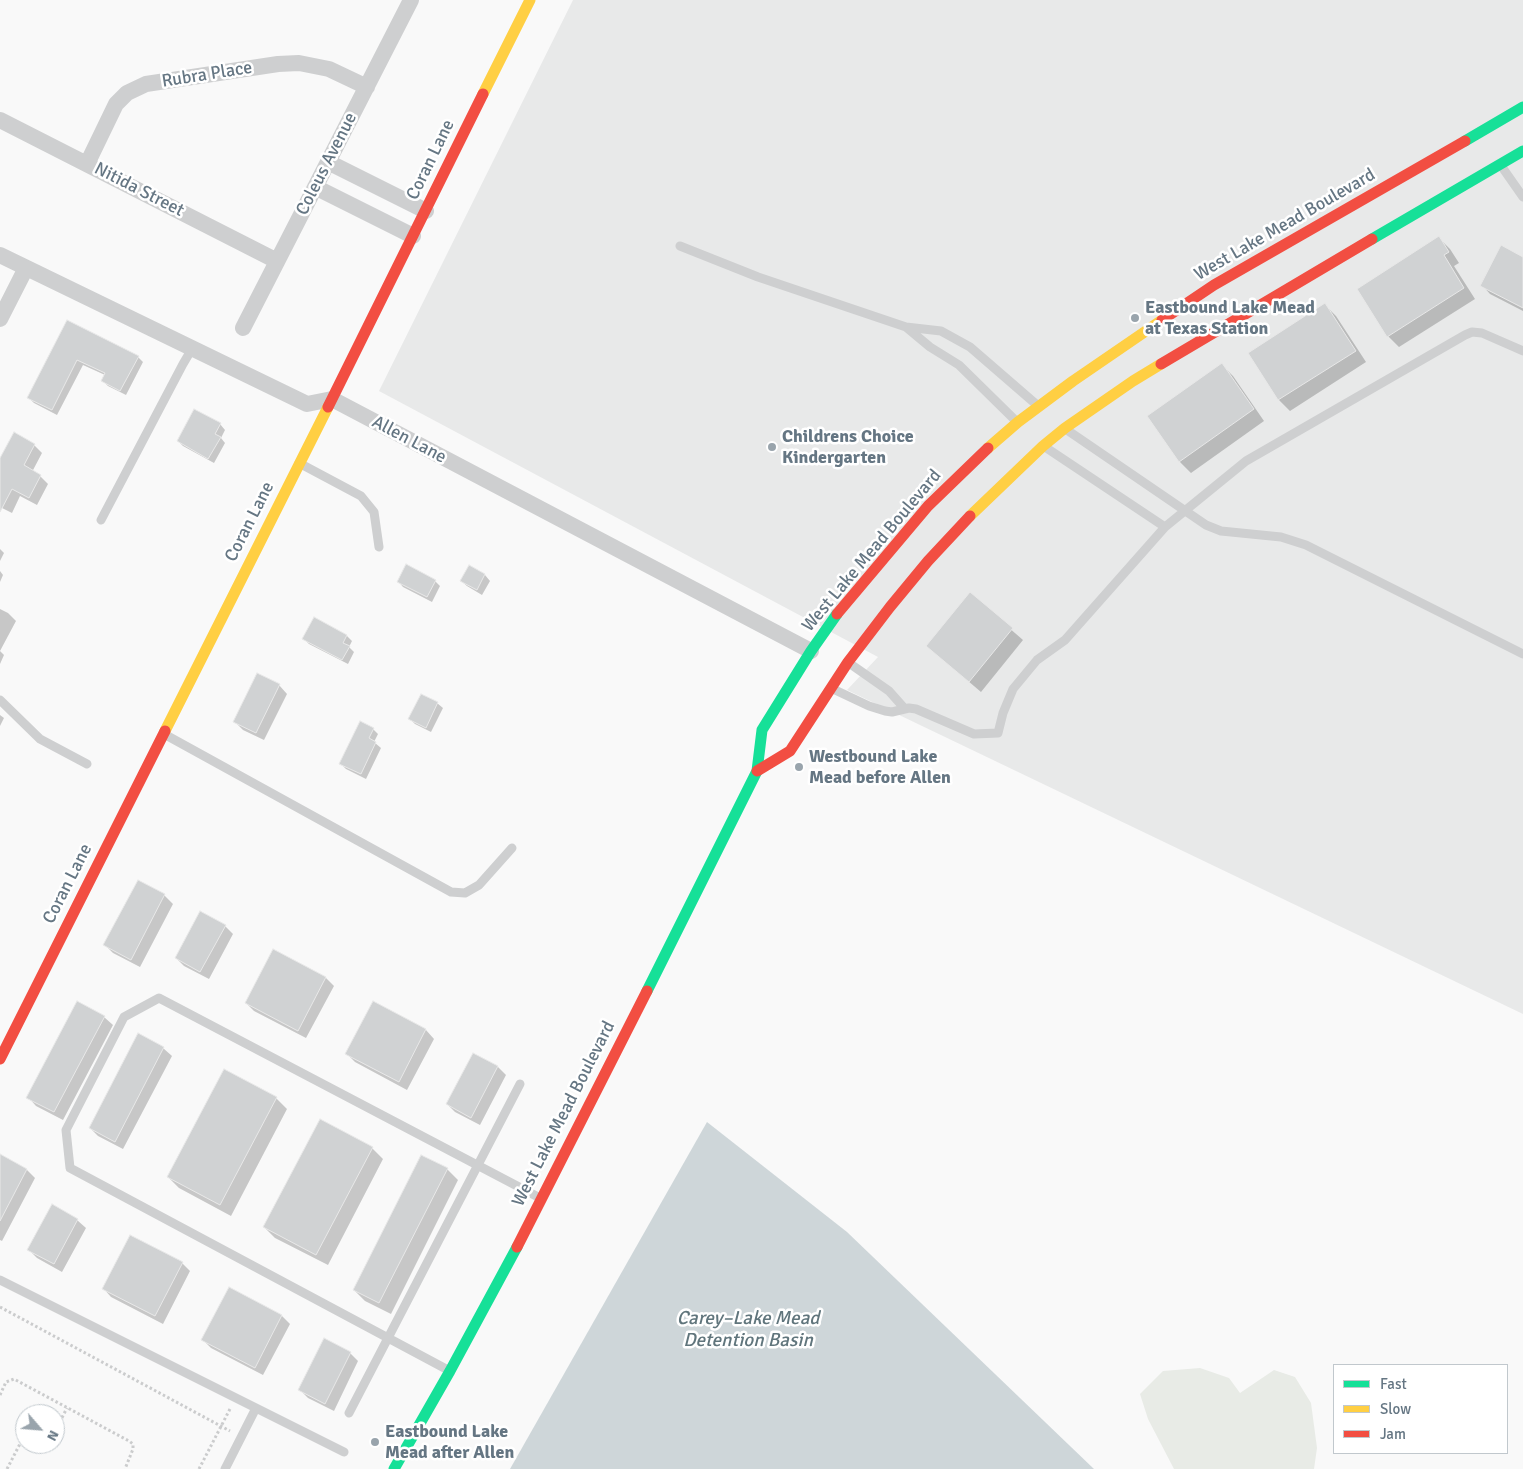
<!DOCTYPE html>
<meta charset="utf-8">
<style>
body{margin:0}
#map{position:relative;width:1523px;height:1469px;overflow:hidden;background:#f9f9f9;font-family:Signika,sans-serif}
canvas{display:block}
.legend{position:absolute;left:1333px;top:1364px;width:175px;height:90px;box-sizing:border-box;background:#fff;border:1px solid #c1c8cd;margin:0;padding:6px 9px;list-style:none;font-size:15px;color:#657683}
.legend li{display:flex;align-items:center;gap:10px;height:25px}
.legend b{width:25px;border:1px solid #c1c8cd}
.north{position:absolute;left:15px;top:1404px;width:50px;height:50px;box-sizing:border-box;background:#fff;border:1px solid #c1c8cd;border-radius:50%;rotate:117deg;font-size:14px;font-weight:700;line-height:20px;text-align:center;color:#657683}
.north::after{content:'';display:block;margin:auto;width:18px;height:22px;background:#99a4ac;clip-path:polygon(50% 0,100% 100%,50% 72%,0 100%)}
</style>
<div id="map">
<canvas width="1523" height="1469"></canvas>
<ul class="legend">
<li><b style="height:6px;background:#16e098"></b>Fast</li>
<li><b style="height:6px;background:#ffcf43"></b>Slow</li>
<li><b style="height:6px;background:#f24e42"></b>Jam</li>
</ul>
<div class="north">N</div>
</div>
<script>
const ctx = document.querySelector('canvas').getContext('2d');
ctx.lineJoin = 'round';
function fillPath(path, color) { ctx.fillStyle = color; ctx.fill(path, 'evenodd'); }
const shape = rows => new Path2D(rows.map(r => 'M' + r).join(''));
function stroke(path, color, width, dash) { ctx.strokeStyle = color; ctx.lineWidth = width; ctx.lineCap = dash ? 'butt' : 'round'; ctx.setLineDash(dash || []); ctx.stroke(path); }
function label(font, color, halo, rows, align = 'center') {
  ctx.font = font + ' Signika,sans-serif'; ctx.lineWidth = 5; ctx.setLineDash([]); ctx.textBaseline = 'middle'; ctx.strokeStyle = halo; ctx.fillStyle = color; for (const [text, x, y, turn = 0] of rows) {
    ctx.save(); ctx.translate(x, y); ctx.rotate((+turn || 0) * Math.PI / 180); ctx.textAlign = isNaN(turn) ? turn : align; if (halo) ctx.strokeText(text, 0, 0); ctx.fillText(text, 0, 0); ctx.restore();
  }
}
fillPath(shape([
 [573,0,1523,0,1523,1014,847,690,878,657,379,391]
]), '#e8e9e9');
fillPath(shape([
 [1200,1368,1229,1378,1240,1393,1274,1370,1295,1377,1311,1403,1317,1448,1314,1469,1174,1469,1148,1419,1140,1394,1163,1371]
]), '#e8ebe6');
fillPath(shape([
 [707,1122,847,1232,1094,1469,510,1469]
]), '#ced6d9');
fillPath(shape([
 [1439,238,1450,249,1459,263,1454,266,1475,299,1399,347,1388,336,1358,289],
 [1523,258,1523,311,1490,294,1482,285],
 [1325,305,1336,316,1366,362,1290,411,1279,400,1250,353],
 [67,321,138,357,143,362,126,395,108,386,102,380,105,375,83,365,57,415,34,403,29,398],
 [1222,365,1233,376,1264,421,1191,473,1180,462,1149,417],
 [220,424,225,430,221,438,225,443,214,463,183,446,178,441],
 [34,445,42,453,32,472,40,476,48,484,37,505,20,496,12,513,0,507,0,460],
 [0,549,4,553,0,561],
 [469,567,485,575,490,581,482,595,467,586,461,581],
 [0,571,3,575,0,582],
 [398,581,435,581,440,586,432,602,403,587],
 [970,594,1023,640,981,692,927,646],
 [0,609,8,613,16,621,0,651,4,655,0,664],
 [315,619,347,636,352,641,349,647,354,652,348,664,309,644,304,639],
 [279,685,287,694,264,740,243,730,235,722],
 [437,703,443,708,431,732,415,724,410,719],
 [0,715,4,718,0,726],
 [373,729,378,734,374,742,381,748,366,779,346,769,341,764],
 [138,882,164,895,173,904,140,967,113,953,105,945],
 [225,926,233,934,209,979,184,966,176,958],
 [274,951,326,978,334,986,306,1038,254,1011,246,1003],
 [374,1003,426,1030,434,1039,407,1090,355,1062,347,1054],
 [104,1017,113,1025,63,1120,36,1106,28,1097],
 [163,1048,172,1056,123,1149,98,1136,90,1128],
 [473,1054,498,1067,506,1075,480,1125,455,1112,447,1104],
 [276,1098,287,1109,231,1216,179,1188,168,1177],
 [372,1148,383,1159,328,1265,275,1238,264,1227],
 [0,1156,27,1170,35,1178,2,1241,0,1240],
 [447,1169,458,1180,391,1314,365,1301,354,1290],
 [77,1220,86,1228,62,1272,37,1258,29,1250],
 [182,1263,190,1271,163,1324,111,1297,103,1288],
 [282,1316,290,1324,263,1375,211,1348,203,1340],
 [350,1353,358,1361,334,1411,308,1398,300,1390]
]), '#0003');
const building = shape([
 [1439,236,1449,252,1444,255,1464,288,1387,337,1357,289,1439,236],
 [1501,245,1523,257,1523,308,1480,286,1501,245],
 [1325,303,1356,351,1278,400,1248,353,1325,303],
 [67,320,139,356,120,391,101,381,105,373,77,360,52,410,27,398,67,320],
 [1222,363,1254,409,1179,462,1147,416,1222,363],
 [194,409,221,423,215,434,221,437,208,459,177,441,194,409],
 [14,432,35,444,24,465,41,475,29,498,12,489,0,512,0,458,14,432],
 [406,564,436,580,427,597,397,582,406,564],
 [469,565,485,574,477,590,460,581,469,565],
 [970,592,1013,628,969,682,926,646,970,592],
 [314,617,347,635,343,643,350,646,342,660,302,639,314,617],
 [257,673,280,684,256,733,233,722,257,673],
 [421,694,438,702,426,728,408,719,421,694],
 [360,721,374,728,369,738,376,742,361,774,339,764,360,721],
 [138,880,165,894,131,960,103,945,138,880],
 [200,911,226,925,200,972,175,958,200,911],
 [273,949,326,977,298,1031,245,1003,273,949],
 [77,1001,105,1016,54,1112,26,1098,77,1001],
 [373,1001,426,1029,399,1082,345,1054,373,1001],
 [138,1033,164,1047,115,1142,89,1128,138,1033],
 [473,1053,498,1066,471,1118,446,1104,473,1053],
 [224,1069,277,1097,220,1205,167,1177,224,1069],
 [320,1119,373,1147,316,1255,263,1227,320,1119],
 [0,1154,27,1169,0,1221,0,1154],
 [421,1155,448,1168,379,1303,353,1290,421,1155],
 [52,1204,78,1219,54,1264,27,1250,52,1204],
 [130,1235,183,1262,155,1316,102,1289,130,1235],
 [229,1287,282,1315,255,1368,201,1340,229,1287],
 [324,1338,351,1352,325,1404,298,1390,324,1338]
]);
fillPath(building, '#d0d2d3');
stroke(building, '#e8e8e8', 1);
stroke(shape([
 [0,1307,230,1431],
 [0,1395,6,1382,14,1379,129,1441,133,1444,133,1449,125,1469],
 [55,1431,67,1408],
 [37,1444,45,1449,48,1444],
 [7,1469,23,1438,25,1438],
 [199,1469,231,1407]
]), '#cbcccd', 3, [2.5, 2.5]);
stroke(shape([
 [1502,167,1523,197],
 [680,246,758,277,906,327,941,331,970,347,1037,405],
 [906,327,930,347,959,365,1016,421],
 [1067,430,1206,525,1221,531,1281,537,1306,545,1523,654],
 [1045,447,1165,527],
 [299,463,361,496,374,512,379,547],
 [101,520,183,364,193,347],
 [849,663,889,691,905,709],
 [833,689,869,706,885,711,892,712,909,708,916,709,974,734,998,733,1003,713,1013,689,1037,660,1065,640,1165,527,1246,461,1465,335,1472,332,1482,333,1523,351],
 [0,700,40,739,87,764],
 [164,734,451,892,465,893,479,885,512,848],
 [0,1280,256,1408,225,1469],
 [448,1370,70,1168,66,1130,124,1017,159,998,540,1198],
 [256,1408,344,1452],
 [349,1413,520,1084]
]), '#cecfd0', 9);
stroke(shape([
 [0,120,277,261],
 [328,162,426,211],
 [87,164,116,104,127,93,146,84,278,64,299,63,329,69,367,87],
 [315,187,413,236],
 [0,255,307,404,332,399,811,651],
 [0,319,26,268],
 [243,328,411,0]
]), '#cecfd0', 16);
stroke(shape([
 [1465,141,1523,107],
 [1372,239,1523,151],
 [647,991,757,771,762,730,811,651,837,614],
 [394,1469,450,1371,517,1247]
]), '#16e098', 11);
stroke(shape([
 [483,94,530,0],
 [988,448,1018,422,1073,381,1162,320],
 [970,516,1043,446,1065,428,1133,381,1161,364],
 [165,731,328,407]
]), '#ffcf43', 11);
stroke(shape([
 [1162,320,1214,285,1465,141],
 [1161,364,1372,239],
 [328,407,483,94],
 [837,614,928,506,988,448],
 [757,771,790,751,848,662,890,607,928,561,970,516],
 [0,1059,165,731],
 [517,1247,647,991]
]), '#f24e42', 11);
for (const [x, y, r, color] of [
 [1135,318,5,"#99a4ac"],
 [772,447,5,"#99a4ac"],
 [799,767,5,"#99a4ac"],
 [375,1442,5,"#99a4ac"]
]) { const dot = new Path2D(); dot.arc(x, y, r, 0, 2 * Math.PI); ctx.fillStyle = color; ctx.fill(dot); stroke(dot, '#fff', 2); }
label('18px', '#657683', '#fff', [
 ["Rubra Place",207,75,-9],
 ["Coran Lane",431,160,-64],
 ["Coleus Avenue",327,164,-63],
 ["Nitida Street",139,190,27],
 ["West Lake Mead Boulevard",1285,225,-30],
 ["Allen Lane",409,440,28],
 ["Coran Lane",250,522,-63],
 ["West Lake Mead Boulevard",872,551,-50],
 ["Coran Lane",68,884,-63],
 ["West Lake Mead Boulevard",564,1114,-63]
]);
label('bold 18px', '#657683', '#fff', [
 ["Eastbound Lake Mead",1145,308],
 ["at Texas Station",1145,329],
 ["Childrens Choice",782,437],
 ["Kindergarten",782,458],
 ["Westbound Lake",809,757],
 ["Mead before Allen",809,778],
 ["Eastbound Lake",385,1432],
 ["Mead after Allen",385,1453]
], 'left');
label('italic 19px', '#60757c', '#fff', [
 ["Carey–Lake Mead",748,1319],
 ["Detention Basin",748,1341]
]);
</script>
